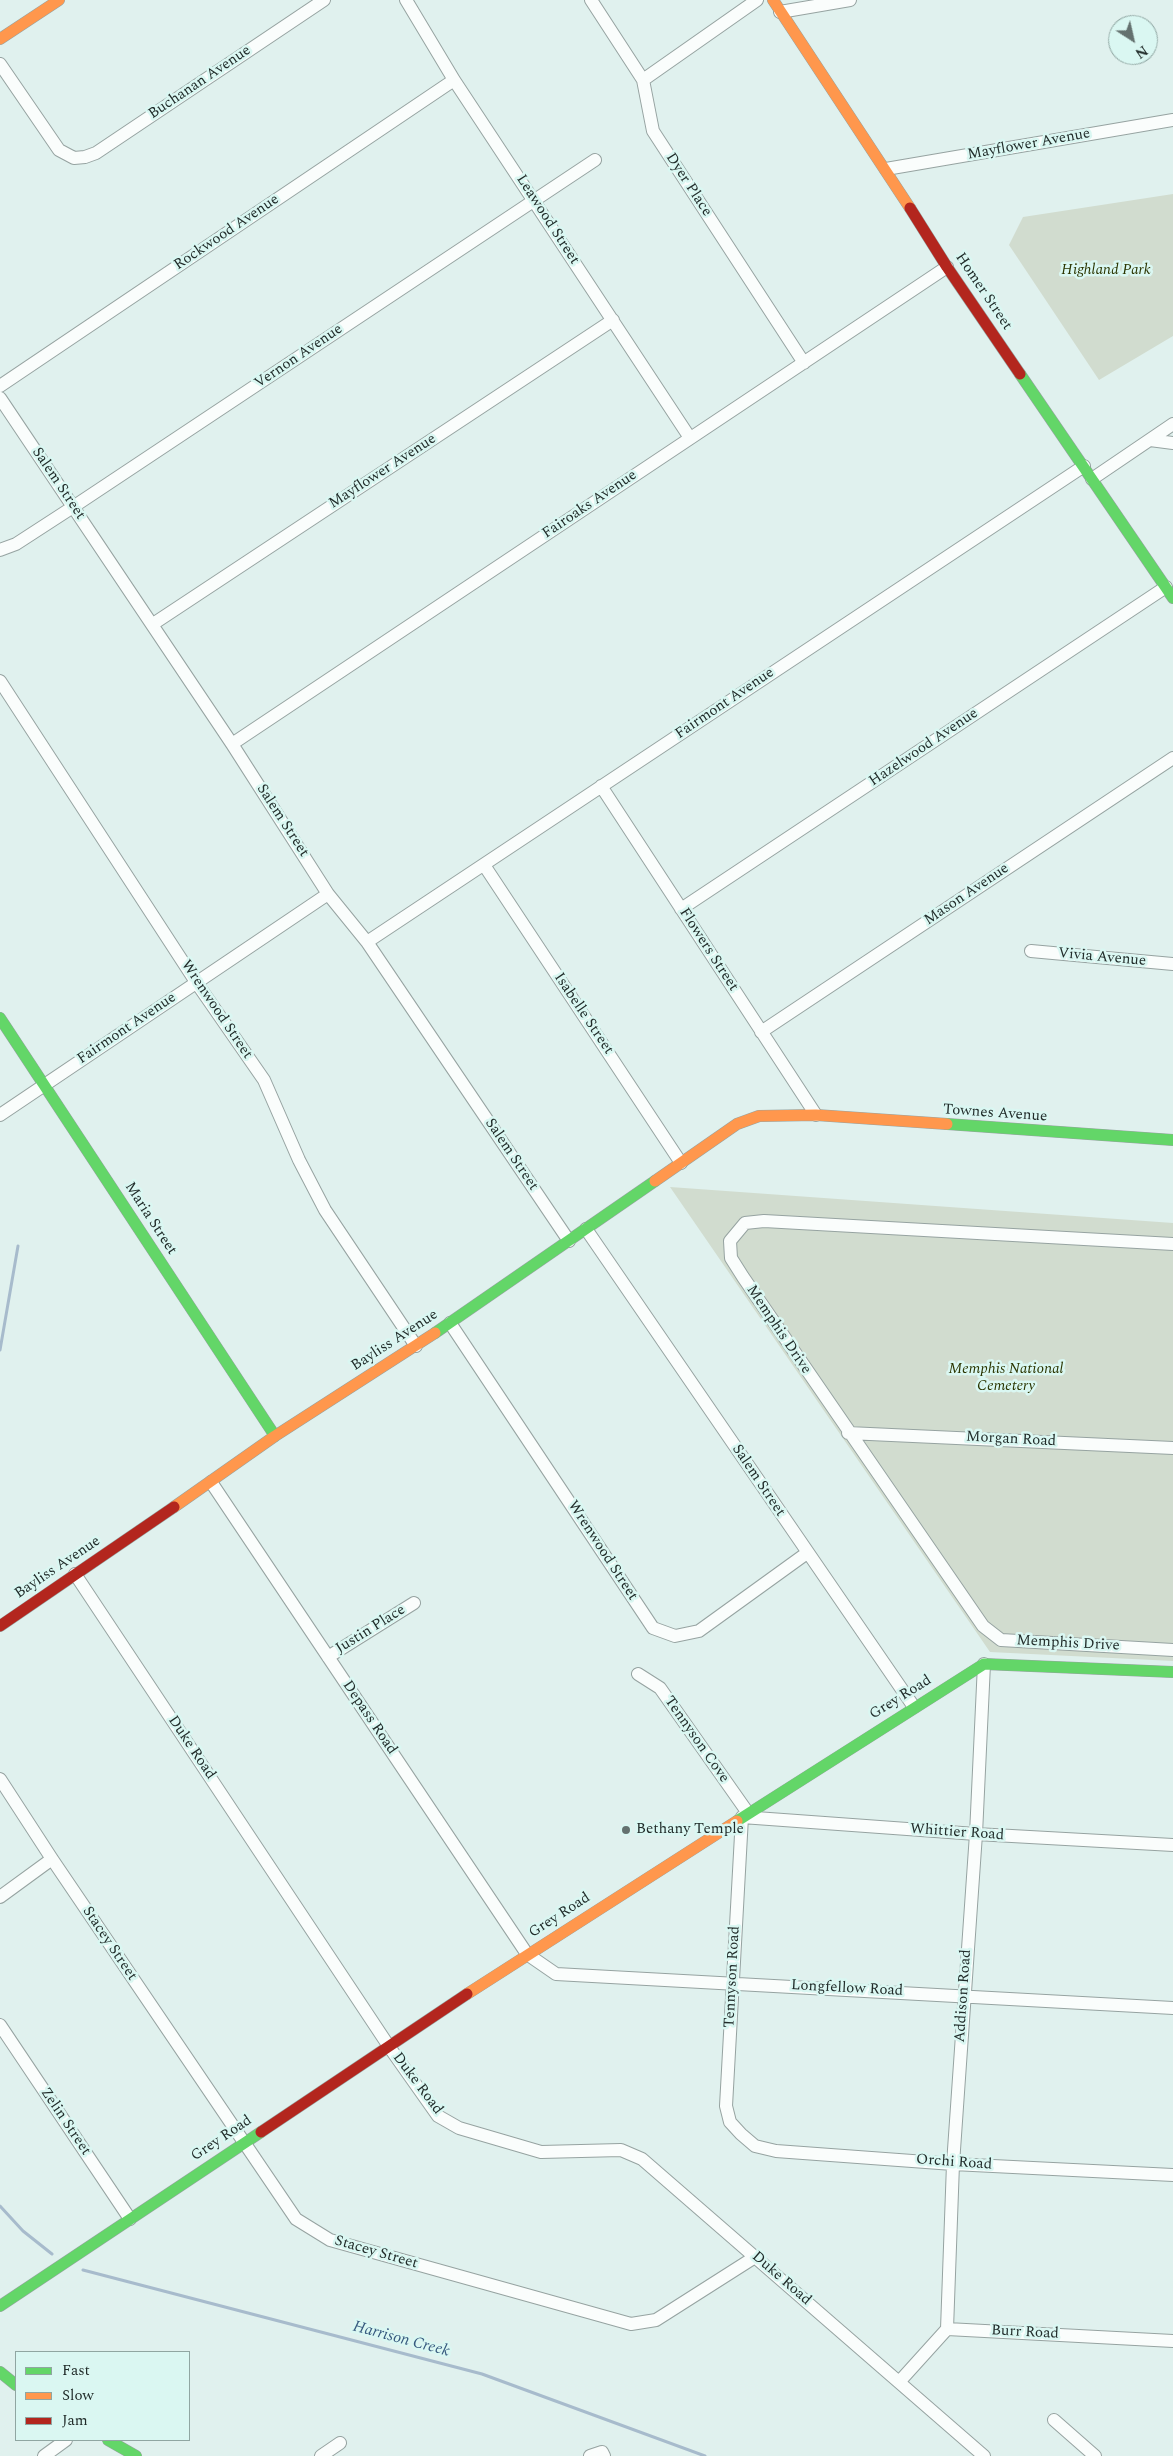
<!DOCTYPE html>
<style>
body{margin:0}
#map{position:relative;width:1173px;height:2456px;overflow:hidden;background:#e0f1ee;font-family:Spectral,serif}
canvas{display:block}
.legend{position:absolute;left:15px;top:2351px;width:175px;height:90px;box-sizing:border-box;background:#daf7f2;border:1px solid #90a6a2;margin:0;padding:6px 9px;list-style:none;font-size:15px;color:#212c2a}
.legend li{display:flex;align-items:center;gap:10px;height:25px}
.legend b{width:25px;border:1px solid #90a6a2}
.north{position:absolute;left:1108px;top:15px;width:50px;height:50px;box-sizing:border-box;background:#daf7f2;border:1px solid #90a6a2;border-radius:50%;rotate:145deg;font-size:14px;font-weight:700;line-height:20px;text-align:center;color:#212c2a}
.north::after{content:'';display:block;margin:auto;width:18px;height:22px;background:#64716f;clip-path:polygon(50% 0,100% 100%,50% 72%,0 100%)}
</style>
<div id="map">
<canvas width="1173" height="2456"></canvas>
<ul class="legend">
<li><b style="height:6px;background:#63d668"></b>Fast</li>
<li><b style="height:6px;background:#ff974d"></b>Slow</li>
<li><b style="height:6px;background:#b3261e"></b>Jam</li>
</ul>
<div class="north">N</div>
</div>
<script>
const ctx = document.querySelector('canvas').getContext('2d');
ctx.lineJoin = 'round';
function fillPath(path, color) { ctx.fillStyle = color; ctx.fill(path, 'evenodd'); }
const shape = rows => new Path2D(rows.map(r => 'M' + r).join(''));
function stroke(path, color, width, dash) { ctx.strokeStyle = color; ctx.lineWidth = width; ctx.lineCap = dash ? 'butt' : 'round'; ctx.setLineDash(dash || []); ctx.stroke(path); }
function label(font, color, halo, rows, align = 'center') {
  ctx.font = font + ' Spectral,serif'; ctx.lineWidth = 5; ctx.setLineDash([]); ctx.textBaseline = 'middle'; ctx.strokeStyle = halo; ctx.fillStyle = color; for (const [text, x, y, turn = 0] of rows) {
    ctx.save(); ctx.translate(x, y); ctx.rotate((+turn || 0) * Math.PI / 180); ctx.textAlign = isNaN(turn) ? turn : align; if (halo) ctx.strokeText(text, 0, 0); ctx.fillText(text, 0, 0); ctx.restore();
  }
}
fillPath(shape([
 [1173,194,1173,336,1099,380,1009,245,1023,217],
 [670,1187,1173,1223,1173,1661,990,1652]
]), '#d1dccf');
stroke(shape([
 [0,1350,18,1246],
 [0,2206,23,2231,52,2254],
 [83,2270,482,2374,705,2456]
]), '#a7bbcc', 3);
const street = shape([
 [406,0,454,80,690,438],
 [591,0,643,80,653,131,804,363],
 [780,12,850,0],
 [0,64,59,150,74,158,85,157,96,153,324,0],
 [643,80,757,0],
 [886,169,1173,120],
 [0,386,454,80],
 [0,398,232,744,328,894,367,942,569,1241],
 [1150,440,1173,443],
 [1092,479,1173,424],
 [0,550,16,544,73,507,595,160],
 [153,624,613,320],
 [0,681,196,982,264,1080,299,1160,325,1210,416,1346],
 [232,744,947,267],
 [601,786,816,1115],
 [484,865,681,1163],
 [681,909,1166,587],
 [367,942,1084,466],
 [1031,951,1173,964],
 [761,1032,1173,758],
 [0,1115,328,894],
 [586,1229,914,1707],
 [1173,1244,764,1221,745,1223,730,1241,731,1258,743,1277,983,1626,1001,1640,1173,1650],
 [450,1323,653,1628,675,1636,699,1631,807,1553],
 [848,1433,1173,1448],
 [211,1482,527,1954,556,1974,1173,2008],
 [75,1574,390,2048,438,2116,459,2128,541,2152,621,2150,642,2159,984,2456],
 [328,1657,414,1603],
 [638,1674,660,1688,748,1813],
 [0,1779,52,1859,296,2219,330,2240,631,2324,656,2320,755,2257],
 [1173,1845,976,1834,742,1817,726,2106,730,2122,741,2134,755,2146,776,2151,953,2164,1173,2175],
 [0,1897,52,1859],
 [0,2025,130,2219],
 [947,2329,953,2164,976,1834,984,1664],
 [900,2381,947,2329,1173,2341],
 [1054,2420,1095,2456],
 [44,2456,66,2440],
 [321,2456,340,2443],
 [590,2456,602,2452,604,2456]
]);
const fast = shape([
 [1020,374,1173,598],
 [0,1018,275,1436],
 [947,1124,1173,1140],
 [435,1333,655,1181],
 [737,1821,984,1664,1173,1672],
 [0,2306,261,2132],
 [0,2372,16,2385],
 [108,2440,136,2456]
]);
const slow = shape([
 [773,0,910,208],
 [0,39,59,0],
 [655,1181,737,1124,759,1116,816,1115,947,1124],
 [174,1507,275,1436,435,1333],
 [467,1994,737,1821]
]);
const jam = shape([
 [910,208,947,267,1020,374],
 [0,1626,174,1507],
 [261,2132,467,1994]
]);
stroke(street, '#96a3a1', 14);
stroke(fast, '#96a3a1', 12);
stroke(slow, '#96a3a1', 12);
stroke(jam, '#96a3a1', 12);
stroke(street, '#fafdfc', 12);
stroke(fast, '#63d668', 11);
stroke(slow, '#ff974d', 11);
stroke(jam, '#b3261e', 11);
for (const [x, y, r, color] of [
 [626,1830,5,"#64716f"]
]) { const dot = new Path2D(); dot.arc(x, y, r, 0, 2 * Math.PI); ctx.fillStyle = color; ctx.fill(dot); stroke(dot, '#daf7f2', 2); }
label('15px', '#212c2a', '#daf7f2', [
 ["Buchanan Avenue",200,83,-34],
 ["Mayflower Avenue",1029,145,-10],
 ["Dyer Place",688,185,57],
 ["Leawood Street",547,220,57],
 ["Rockwood Avenue",227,233,-34],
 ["Homer Street",983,292,56],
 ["Vernon Avenue",299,357,-34],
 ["Mayflower Avenue",383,472,-33],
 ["Salem Street",58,484,56],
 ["Fairoaks Avenue",590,505,-34],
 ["Fairmont Avenue",725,704,-34],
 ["Hazelwood Avenue",924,748,-34],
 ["Salem Street",282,821,57],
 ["Mason Avenue",967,895,-34],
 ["Flowers Street",708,950,57],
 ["Vivia Avenue",1102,958,5],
 ["Wrenwood Street",216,1010,56],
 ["Isabelle Street",583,1014,56],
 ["Fairmont Avenue",127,1029,-34],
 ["Townes Avenue",995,1114,4],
 ["Salem Street",511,1155,56],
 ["Maria Street",150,1219,57],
 ["Memphis Drive",778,1330,56],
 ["Bayliss Avenue",395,1341,-33],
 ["Morgan Road",1011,1440,3],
 ["Salem Street",758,1481,56],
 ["Wrenwood Street",602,1551,57],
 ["Bayliss Avenue",58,1568,-34],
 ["Justin Place",371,1630,-32],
 ["Memphis Drive",1068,1644,3],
 ["Grey Road",901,1698,-32],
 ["Depass Road",369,1718,56],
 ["Tennyson Cove",696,1740,55],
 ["Duke Road",191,1748,56],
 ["Whittier Road",957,1833,4],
 ["Grey Road",560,1916,-33],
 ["Stacey Street",109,1944,56],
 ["Tennyson Road",733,1977,-87],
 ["Longfellow Road",847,1989,3],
 ["Addison Road",964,1996,-86],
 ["Duke Road",417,2084,53],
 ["Zelin Street",65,2122,56],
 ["Grey Road",222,2139,-34],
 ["Orchi Road",954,2163,4],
 ["Stacey Street",376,2253,16],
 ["Duke Road",781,2279,41],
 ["Burr Road",1025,2333,3]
]);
label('italic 15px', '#2b3500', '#daf7f2', [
 ["Highland Park",1106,271],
 ["Memphis National",1006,1370],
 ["Cemetery",1006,1387]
]);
label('15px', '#212c2a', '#daf7f2', [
 ["Bethany Temple",636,1830]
], 'left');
label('italic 16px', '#36597e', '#daf7f2', [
 ["Harrison Creek",401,2340,15]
]);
</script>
